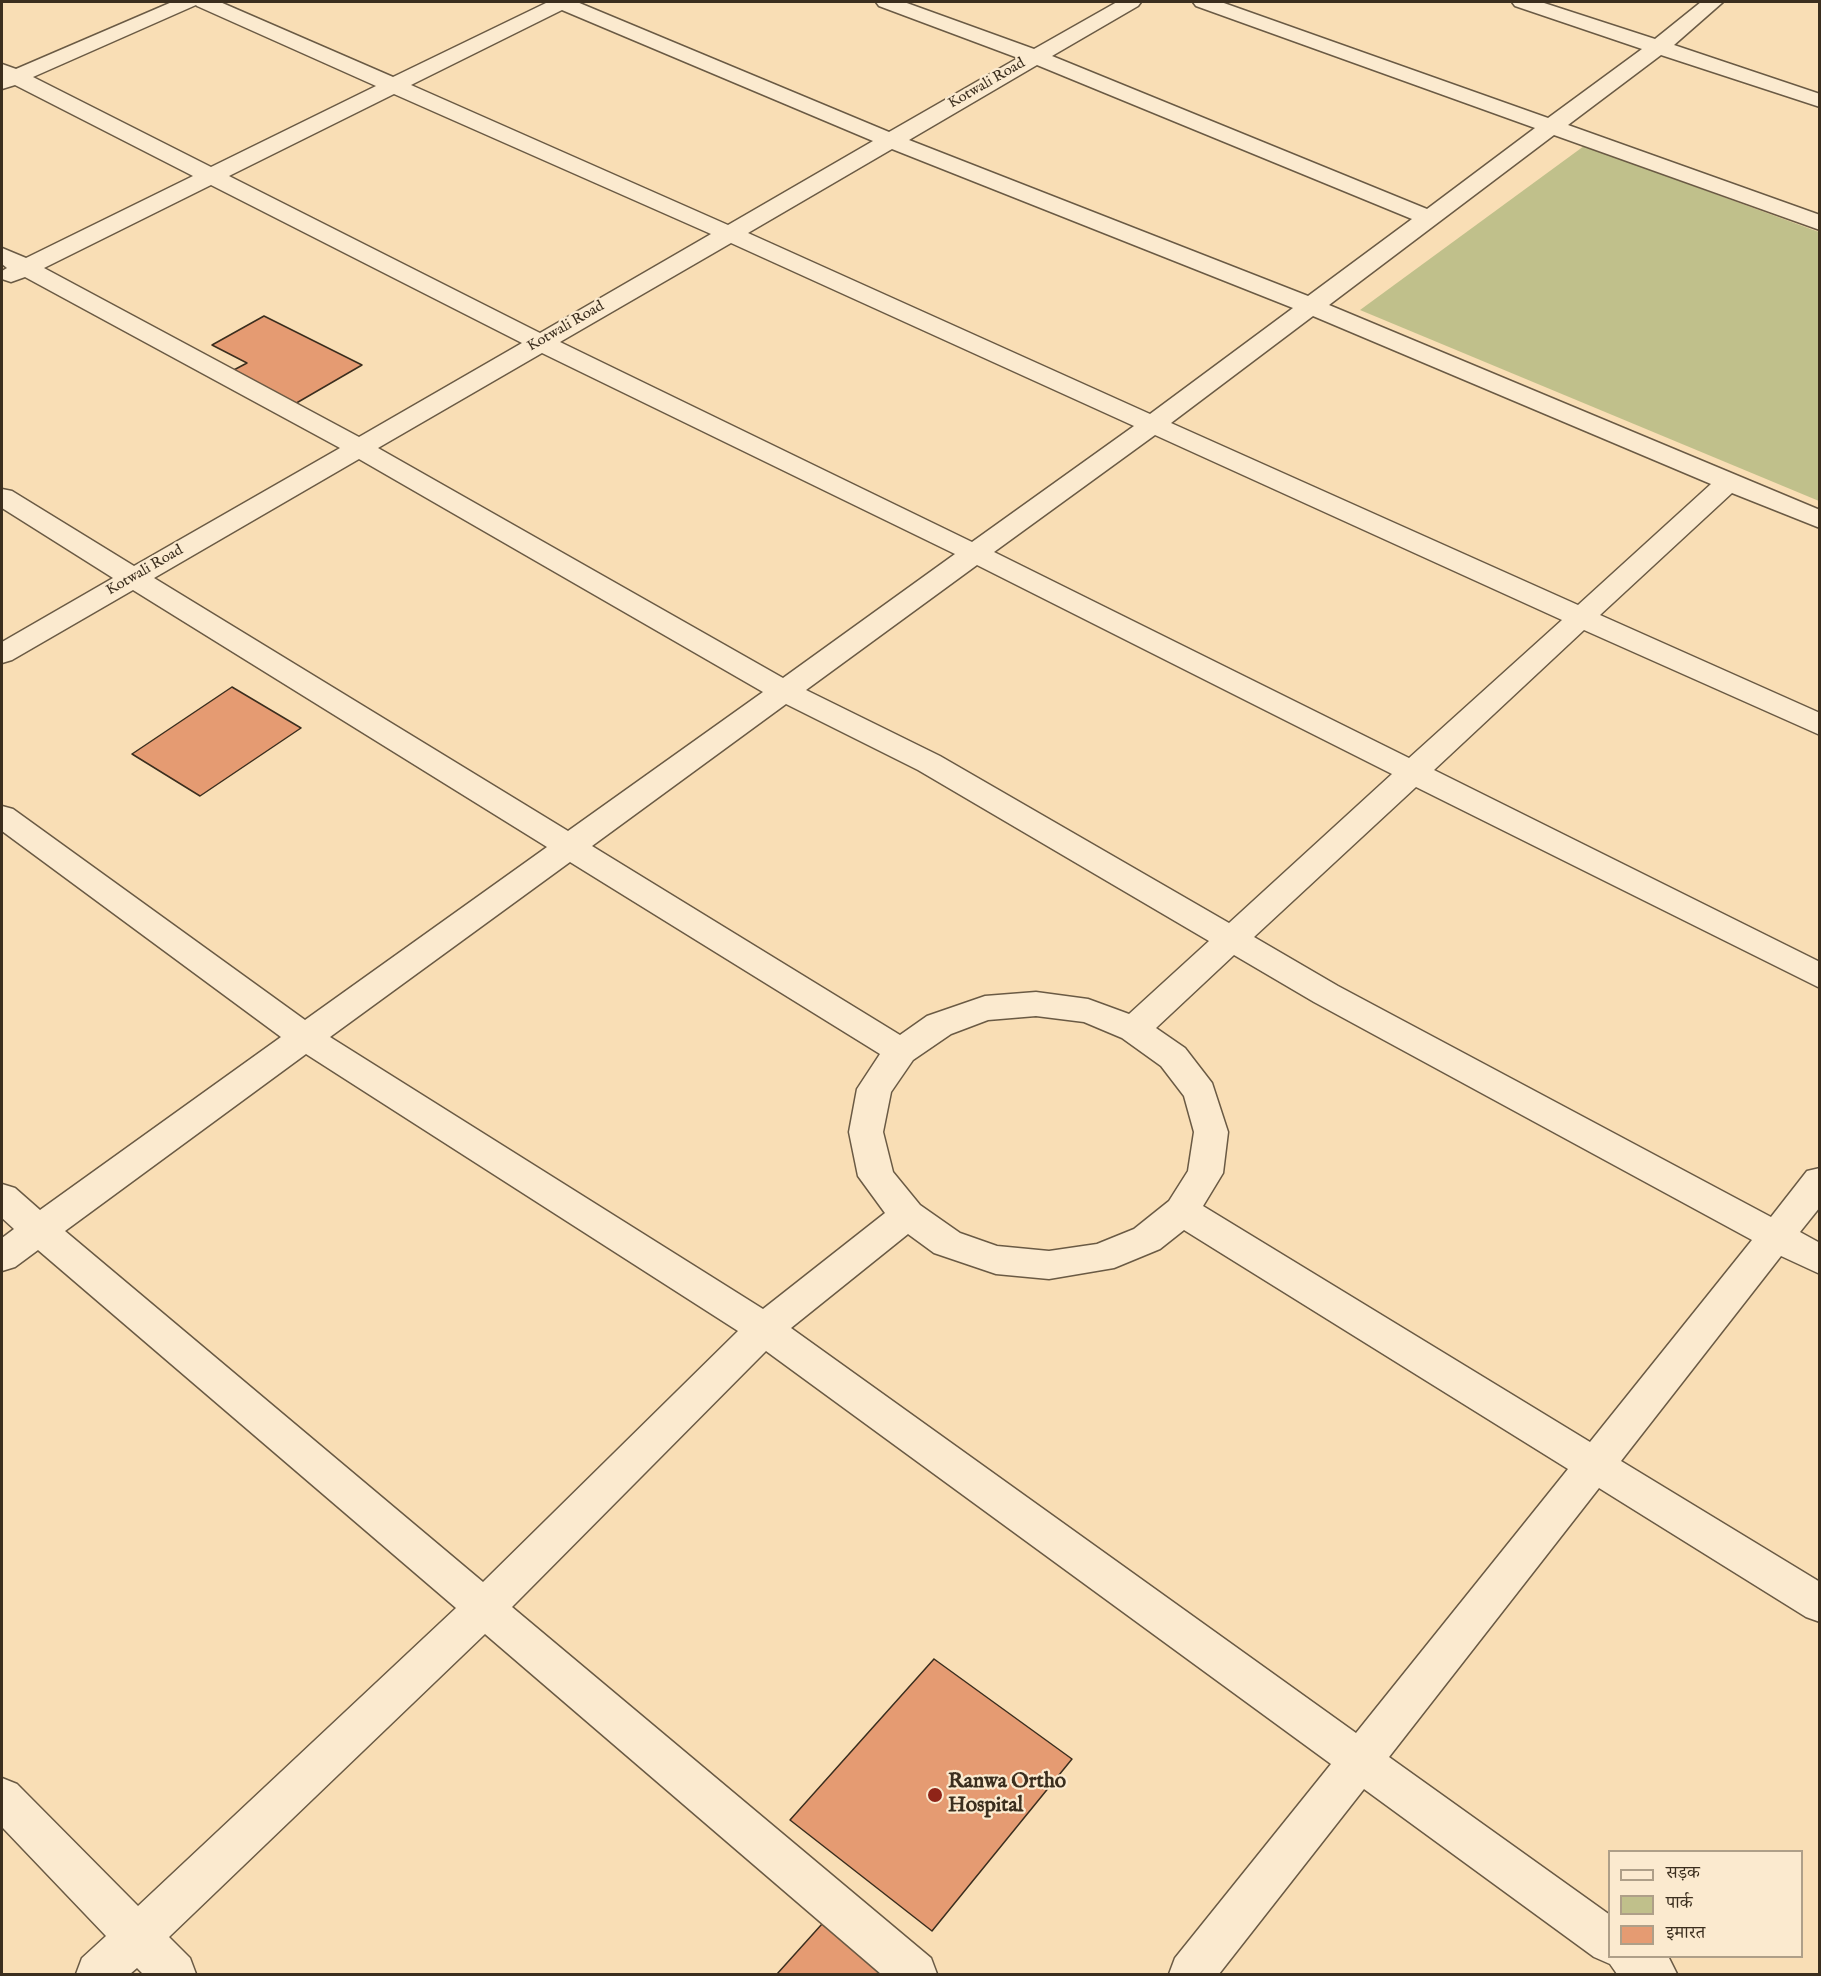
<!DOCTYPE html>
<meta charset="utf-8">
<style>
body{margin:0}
#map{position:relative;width:1821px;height:1976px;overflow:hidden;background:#f9deb5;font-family:"IM FELL English","Noto Serif Devanagari",serif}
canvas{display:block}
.frame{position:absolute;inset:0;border:3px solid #3b2e1e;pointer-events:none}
.legend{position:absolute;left:1608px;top:1850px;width:195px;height:108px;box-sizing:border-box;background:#fbeacf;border:2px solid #ae9f88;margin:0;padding:8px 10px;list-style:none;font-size:18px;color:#3b2e1e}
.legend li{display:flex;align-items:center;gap:12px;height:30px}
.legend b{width:30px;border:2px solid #ae9f88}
</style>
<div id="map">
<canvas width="1821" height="1976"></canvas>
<div class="frame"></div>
<ul class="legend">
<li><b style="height:8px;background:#fbeacf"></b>सड़क</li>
<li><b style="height:16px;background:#c0c08b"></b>पार्क</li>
<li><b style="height:16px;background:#e59b72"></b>इमारत</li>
</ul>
</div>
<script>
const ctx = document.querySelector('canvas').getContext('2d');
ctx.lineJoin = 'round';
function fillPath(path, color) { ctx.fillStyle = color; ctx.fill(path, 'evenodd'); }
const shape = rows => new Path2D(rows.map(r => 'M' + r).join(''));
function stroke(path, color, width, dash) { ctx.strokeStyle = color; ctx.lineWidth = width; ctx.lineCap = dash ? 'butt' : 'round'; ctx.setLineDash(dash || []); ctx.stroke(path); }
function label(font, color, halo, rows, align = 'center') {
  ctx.font = font + ' "IM FELL English",serif'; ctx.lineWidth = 4.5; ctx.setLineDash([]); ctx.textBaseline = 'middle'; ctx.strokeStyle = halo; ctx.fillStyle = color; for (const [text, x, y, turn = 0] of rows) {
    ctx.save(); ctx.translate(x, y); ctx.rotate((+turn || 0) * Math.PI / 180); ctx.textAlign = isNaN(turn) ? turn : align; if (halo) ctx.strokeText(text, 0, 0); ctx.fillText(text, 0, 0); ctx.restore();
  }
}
fillPath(shape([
 [1584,146,1819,232,1819,501,1360,310]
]), '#c0c08b');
const building = shape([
 [264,316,362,365,293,405,230,372,247,363,212,345,264,316],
 [232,687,301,728,200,796,132,754,232,687],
 [934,1659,1072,1759,932,1931,790,1820,934,1659],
 [822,1924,884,1974,777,1974,822,1924]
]);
fillPath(building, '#e59b72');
stroke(building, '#3b2e1e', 1.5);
const minor = shape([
 [172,2,220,2,393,77,548,2,577,2,889,132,1018,58,879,6,876,2,904,2,1034,49,1117,2,1141,2,1138,6,1052,56,1427,209,1535,128,1196,6,1193,2,1221,2,1548,118,1642,49,1515,6,1512,2,1541,2,1655,39,1701,2,1723,2,1674,45,1820,94,1820,107,1661,55,1568,125,1820,215,1820,230,1554,135,1329,305,1820,510,1820,528,1732,493,1600,615,1820,713,1820,735,1584,630,1434,770,1820,962,1820,988,1416,787,1254,937,1338,986,1771,1217,1807,1171,1820,1168,1820,1207,1800,1232,1820,1243,1820,1274,1781,1256,1621,1461,1820,1582,1820,1622,1806,1617,1599,1488,1389,1757,1610,1915,1610,1956,1668,1956,1677,1974,1617,1974,1610,1964,1594,1957,1364,1789,1219,1974,1169,1974,1175,1958,1331,1764,766,1351,512,1607,931,1958,937,1974,881,1974,485,1634,169,1937,190,1958,196,1974,143,1974,137,1968,130,1974,76,1974,82,1958,106,1936,2,1827,2,1778,17,1784,138,1906,456,1608,38,1250,15,1267,2,1271,2,1238,14,1229,2,1218,2,1184,15,1188,40,1210,281,1037,2,831,2,806,13,809,305,1020,547,847,133,590,12,660,2,663,2,642,113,578,2,508,2,489,12,491,134,566,340,448,25,277,11,282,2,279,2,271,7,268,2,264,2,248,26,258,193,176,15,85,2,89,2,64,16,69,172,2],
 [196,5,197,6,376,86,211,167,33,77,196,5],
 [562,10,873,141,728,225,411,85,562,10],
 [1037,65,1412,219,1308,296,909,140,1037,65],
 [394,94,711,234,540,333,229,176,394,94],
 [892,149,1293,308,1150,414,748,233,892,149],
 [211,185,522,343,359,437,44,268,211,185],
 [731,243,1134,426,972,542,560,342,731,243],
 [1313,316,1711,484,1578,605,1171,423,1313,316],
 [542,353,955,554,783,678,378,448,542,353],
 [1155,435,1562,620,1409,758,994,552,1155,435],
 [359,459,763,692,568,831,154,578,359,459],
 [977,565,1392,774,1229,923,940,756,806,690,977,565],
 [786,704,918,770,1209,941,1129,1014,1088,999,1036,992,985,996,927,1016,900,1035,592,846,786,704],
 [570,862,880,1054,857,1089,849,1132,858,1176,885,1213,763,1309,330,1037,570,862],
 [1234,955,1314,1002,1752,1240,1590,1442,1203,1206,1223,1173,1228,1132,1212,1083,1185,1048,1156,1028,1234,955],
 [1036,1016,1084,1022,1122,1038,1161,1066,1184,1096,1194,1132,1188,1171,1169,1201,1134,1229,1097,1244,1049,1251,997,1246,960,1233,920,1205,893,1172,883,1132,891,1092,913,1060,951,1034,988,1020,1036,1016],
 [306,1054,738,1331,483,1582,65,1231,306,1054],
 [1184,1230,1568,1469,1356,1733,791,1328,908,1234,934,1253,996,1274,1049,1279,1114,1268,1160,1249,1184,1230]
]);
stroke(minor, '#6a5a44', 3);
fillPath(minor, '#fbeacf');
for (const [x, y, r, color] of [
 [935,1795,8,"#8f2418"]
]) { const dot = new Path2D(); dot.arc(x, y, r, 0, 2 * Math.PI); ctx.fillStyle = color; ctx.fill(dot); stroke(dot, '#fbeacf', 2); }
label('15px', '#3b2e1e', '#fbeacf', [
 ["Kotwali Road",987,84,-30],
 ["Kotwali Road",566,327,-30],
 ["Kotwali Road",145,571,-30]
]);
label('bold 21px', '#3b2e1e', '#fbeacf', [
 ["Ranwa Ortho",948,1783],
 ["Hospital",948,1807]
], 'left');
</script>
